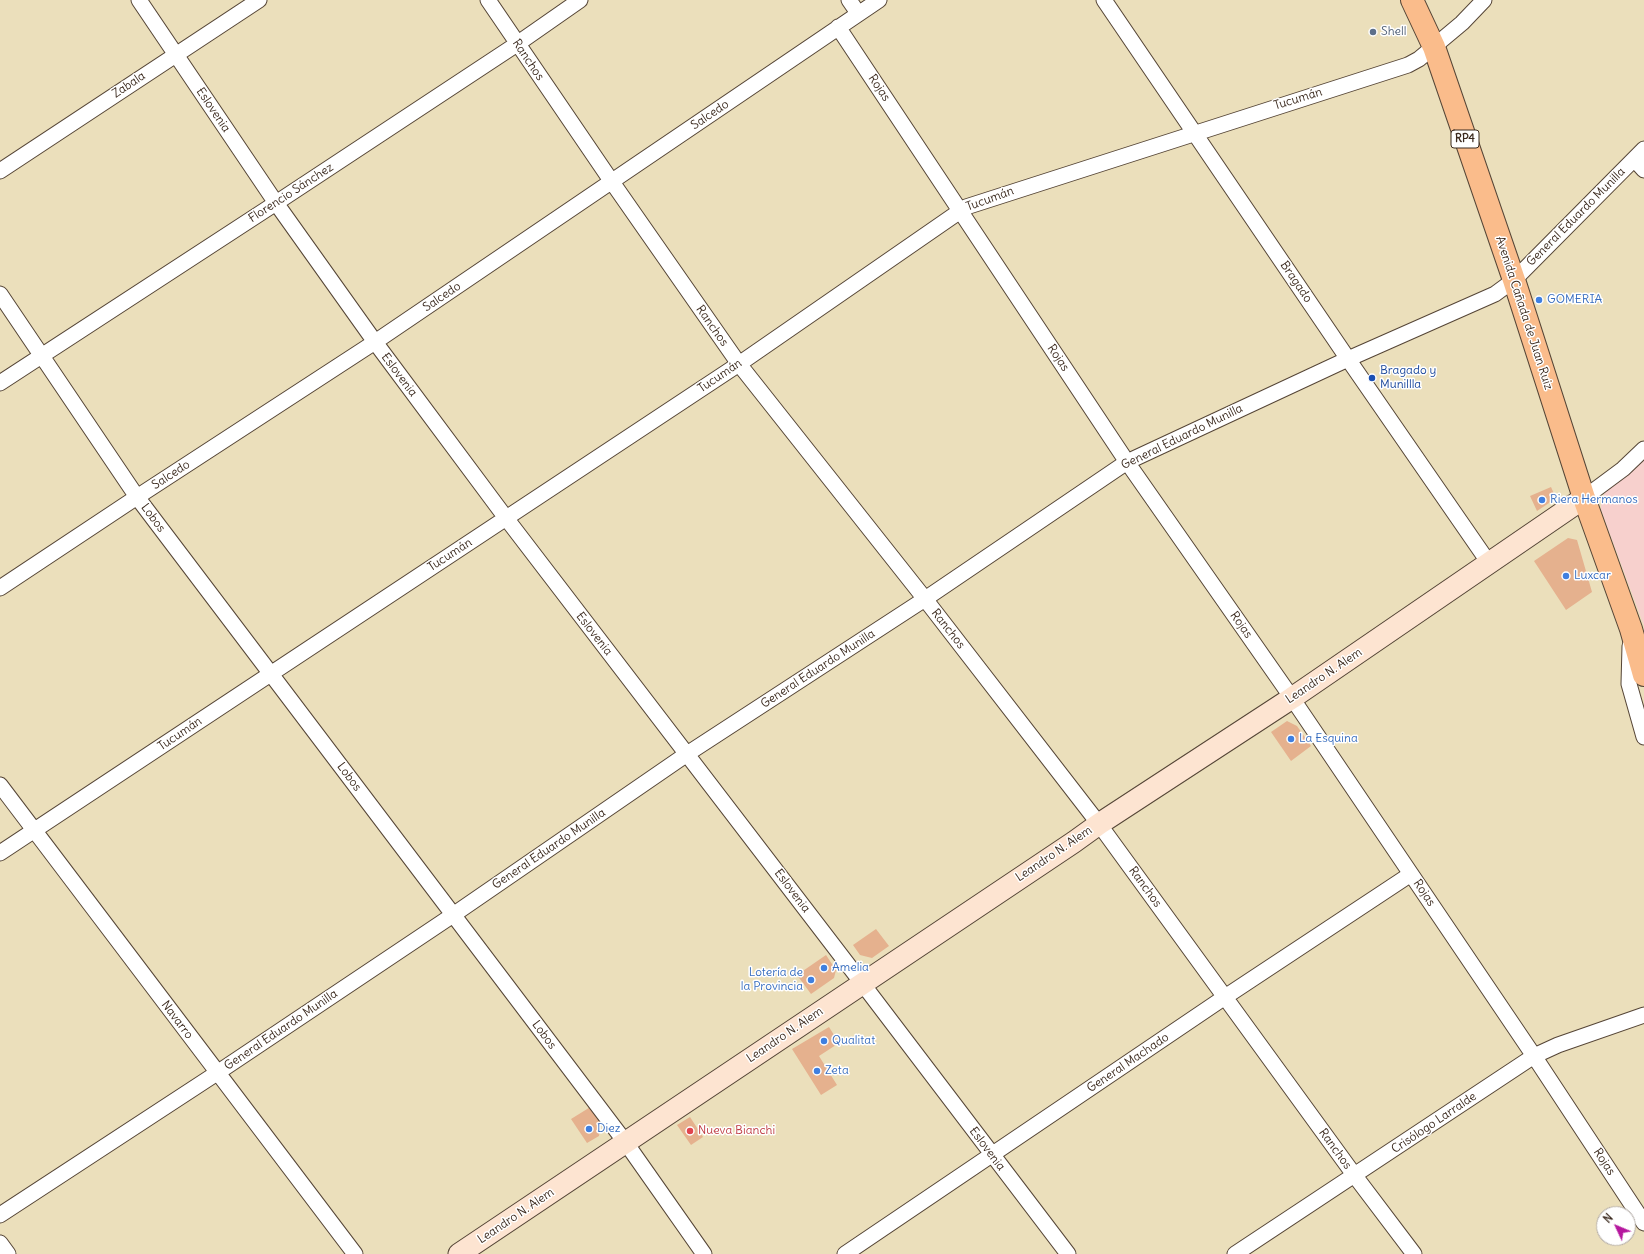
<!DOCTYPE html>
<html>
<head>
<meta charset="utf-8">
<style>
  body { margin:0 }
  #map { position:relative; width:1644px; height:1254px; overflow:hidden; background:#ebdfbb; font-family:Delius,sans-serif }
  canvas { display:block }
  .north { position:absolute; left:1596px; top:1206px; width:40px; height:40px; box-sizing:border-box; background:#fff; border:1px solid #b1aaa5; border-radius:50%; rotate:314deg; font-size:11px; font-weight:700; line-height:16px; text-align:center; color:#3b2a1e }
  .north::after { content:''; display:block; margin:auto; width:14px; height:18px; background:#b5179e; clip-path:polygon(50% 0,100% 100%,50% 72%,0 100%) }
</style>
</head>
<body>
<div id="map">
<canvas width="1644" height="1254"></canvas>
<div class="north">N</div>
</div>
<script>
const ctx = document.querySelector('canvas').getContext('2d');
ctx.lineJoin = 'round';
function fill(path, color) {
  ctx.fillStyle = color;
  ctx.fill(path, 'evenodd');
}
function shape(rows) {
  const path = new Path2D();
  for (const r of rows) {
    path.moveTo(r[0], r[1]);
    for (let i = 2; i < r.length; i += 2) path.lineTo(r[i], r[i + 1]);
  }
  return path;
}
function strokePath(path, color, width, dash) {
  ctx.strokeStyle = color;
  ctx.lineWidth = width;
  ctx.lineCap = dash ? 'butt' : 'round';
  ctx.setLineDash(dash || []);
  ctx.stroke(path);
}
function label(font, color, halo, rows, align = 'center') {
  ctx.font = font + ' Delius,sans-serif';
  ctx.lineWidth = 3;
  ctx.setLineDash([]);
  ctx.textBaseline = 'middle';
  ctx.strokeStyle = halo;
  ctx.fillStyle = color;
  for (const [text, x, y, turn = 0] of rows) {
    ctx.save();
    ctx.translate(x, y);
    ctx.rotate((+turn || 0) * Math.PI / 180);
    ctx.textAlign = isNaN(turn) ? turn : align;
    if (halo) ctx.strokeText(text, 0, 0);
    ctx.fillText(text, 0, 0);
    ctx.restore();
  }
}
const built = shape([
  [1644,459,1644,626,1601,510,1601,503,1604,494,1608,488]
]);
const building = shape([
  [1551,487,1555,496,1549,503,1537,511,1530,496],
  [1568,538,1577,540,1592,592,1566,610,1534,561],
  [1287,721,1297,726,1311,746,1291,761,1271,732],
  [876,929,889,946,872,958,860,955,853,945],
  [826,955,836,970,834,978,811,994,797,975],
  [829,1027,839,1043,819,1056,837,1085,821,1095,792,1049],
  [592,1106,601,1121,599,1136,587,1143,571,1119],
  [690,1117,703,1137,691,1145,677,1125]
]);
const street = shape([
  [139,0,276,203,375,342,506,518,862,983,1068,1254],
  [488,0,612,182,739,364,925,599,1099,824,1355,1176,1414,1254],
  [849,0,858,13],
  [1104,0,1348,359,1489,563],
  [838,27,1127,462,1292,698,1534,1056,1644,1223],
  [1634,159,1644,170],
  [0,171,259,0],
  [0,294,137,497,626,1143,704,1254],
  [0,383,276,203,517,44,580,0],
  [1584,498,1623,469,1644,449],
  [0,588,137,497,375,342,879,0],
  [1630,646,1629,684,1644,737],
  [0,785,355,1254],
  [0,853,739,364,966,207,1408,65,1419,59,1462,23,1484,0],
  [0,1215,217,1073,453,915,687,754,925,599,1127,462,1348,359,1495,294,1514,280,1644,149],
  [0,1243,8,1254],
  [845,1254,1225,997,1411,874],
  [1235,1254,1534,1056,1558,1045,1644,1015]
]);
const secondary = shape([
  [459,1254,1074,842,1099,824,1292,698,1584,498]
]);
const primary = shape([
  [1412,0,1434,47,1514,280,1584,498,1631,629,1644,675]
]);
const markers = [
  [1373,32,4,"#5c6f8a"],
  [1539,300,4,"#3f7fe0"],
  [1372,378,4,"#1a4fb4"],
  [1542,500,4,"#3f7fe0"],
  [1566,576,4,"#3f7fe0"],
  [1291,739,4,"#3f7fe0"],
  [824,968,4,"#3f7fe0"],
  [811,980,4,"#3f7fe0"],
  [824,1041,4,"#3f7fe0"],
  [817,1071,4,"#3f7fe0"],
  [589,1129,4,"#3f7fe0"],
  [690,1131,4,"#e0444e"]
];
const shields = [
  [1465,139,28]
];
const shieldNames = [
  ["RP4",1465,139]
];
const serviceNames = [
  ["Shell",1381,32]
];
const streetNames = [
  ["Ranchos",528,60,56],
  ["Zabala",129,85,-34],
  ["Rojas",879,88,56],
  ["Tucumán",1298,99,-17],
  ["Eslovenia",213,110,56],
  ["Salcedo",710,115,-34],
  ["Florencio Sánchez",291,193,-33],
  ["Tucumán",990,199,-20],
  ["General Eduardo Munilla",1576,217,-45],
  ["Bragado",1296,282,56],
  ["Salcedo",442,297,-34],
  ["Avenida Cañada de Juan Ruiz",1524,313,72],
  ["Ranchos",712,326,55],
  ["Rojas",1058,358,56],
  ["Eslovenia",399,375,53],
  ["Tucumán",720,376,-34],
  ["General Eduardo Munilla",1182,437,-26],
  ["Salcedo",171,475,-33],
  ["Lobos",153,518,53],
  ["Tucumán",450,555,-33],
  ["Rojas",1241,625,55],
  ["Ranchos",948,629,52],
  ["Eslovenia",594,634,52],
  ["General Eduardo Munilla",818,669,-33],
  ["Leandro N. Alem",1324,676,-34],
  ["Tucumán",180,734,-34],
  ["Lobos",349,777,53],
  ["General Eduardo Munilla",549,849,-34],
  ["Leandro N. Alem",1054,854,-34],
  ["Ranchos",1145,887,54],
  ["Eslovenia",792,891,53],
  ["Rojas",1424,893,56],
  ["Navarro",177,1020,53],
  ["General Eduardo Munilla",281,1030,-34],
  ["Lobos",544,1035,53],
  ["Leandro N. Alem",785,1035,-34],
  ["General Machado",1128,1063,-34],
  ["Crisólogo Larralde",1434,1123,-34],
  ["Eslovenia",987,1149,53],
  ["Ranchos",1335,1149,54],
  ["Rojas",1604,1162,57],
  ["Leandro N. Alem",516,1216,-34]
];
const shopNames = [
  ["GOMERIA",1547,300],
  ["Riera Hermanos",1550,500],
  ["Luxcar",1574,576],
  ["La Esquina",1299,739],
  ["Amelia",832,968],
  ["Lotería de",803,973,"right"],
  ["la Provincia",803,987,"right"],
  ["Qualitat",832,1041],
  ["Zeta",825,1071],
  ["Diez",597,1129]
];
const transitNames = [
  ["Bragado y",1380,371],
  ["Munillla",1380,385]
];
const healthNames = [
  ["Nueva Bianchi",698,1131]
];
fill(built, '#f7d0cd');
fill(building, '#e5b18e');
strokePath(street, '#554536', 17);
strokePath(secondary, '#554536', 23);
strokePath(primary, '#554536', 24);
strokePath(street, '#fff', 15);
strokePath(secondary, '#fde4d1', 21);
strokePath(primary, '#fabc8b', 22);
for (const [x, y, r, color] of markers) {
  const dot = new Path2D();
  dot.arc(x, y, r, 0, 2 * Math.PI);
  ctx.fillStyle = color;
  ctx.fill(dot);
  strokePath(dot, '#fff', 1.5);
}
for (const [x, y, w] of shields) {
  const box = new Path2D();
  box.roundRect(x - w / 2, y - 9, w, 18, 3);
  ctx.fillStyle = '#fff';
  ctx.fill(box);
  strokePath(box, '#3b2a1e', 1);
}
label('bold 11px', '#3b2a1e', null, shieldNames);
label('12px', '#4e5e75', '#fff', serviceNames, 'left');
label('12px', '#3b2a1e', '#fff', streetNames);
label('12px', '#366cbe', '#fff', shopNames, 'left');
label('12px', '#164399', '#fff', transitNames, 'left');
label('12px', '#be3a42', '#fff', healthNames, 'left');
</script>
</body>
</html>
